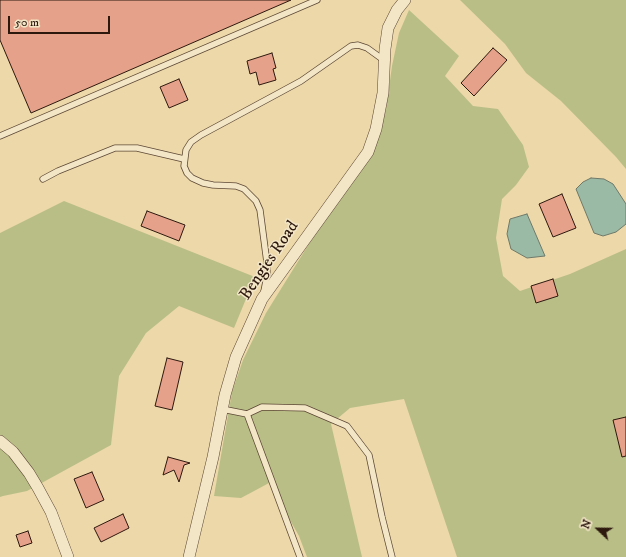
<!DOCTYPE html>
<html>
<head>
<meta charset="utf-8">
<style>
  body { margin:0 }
  #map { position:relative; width:626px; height:557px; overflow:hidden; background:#edd8a9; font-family:"IM FELL DW Pica",serif }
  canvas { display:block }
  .north { position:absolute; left:578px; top:509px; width:40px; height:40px; -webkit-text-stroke:3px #f3e6c7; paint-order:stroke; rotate:292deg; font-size:11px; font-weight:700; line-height:16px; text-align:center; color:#2d180e }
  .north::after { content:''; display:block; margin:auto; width:14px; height:18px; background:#2d180e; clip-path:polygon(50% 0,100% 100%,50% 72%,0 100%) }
  .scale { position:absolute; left:8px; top:16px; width:102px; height:18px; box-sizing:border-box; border:2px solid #2d180e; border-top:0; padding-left:5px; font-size:12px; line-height:14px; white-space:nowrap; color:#2d180e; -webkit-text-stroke:3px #f3e6c7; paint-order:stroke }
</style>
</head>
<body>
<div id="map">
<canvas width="626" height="557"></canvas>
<div class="north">N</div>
<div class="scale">50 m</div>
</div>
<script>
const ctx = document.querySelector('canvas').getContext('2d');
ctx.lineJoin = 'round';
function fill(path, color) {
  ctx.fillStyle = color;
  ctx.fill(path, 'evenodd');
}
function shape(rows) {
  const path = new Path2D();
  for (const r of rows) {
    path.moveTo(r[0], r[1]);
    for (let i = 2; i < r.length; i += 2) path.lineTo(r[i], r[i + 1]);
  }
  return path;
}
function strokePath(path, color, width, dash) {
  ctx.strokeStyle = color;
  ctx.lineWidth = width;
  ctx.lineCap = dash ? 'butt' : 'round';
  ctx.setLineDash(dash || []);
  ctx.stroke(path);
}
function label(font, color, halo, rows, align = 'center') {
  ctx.font = font + ' "IM FELL DW Pica",serif';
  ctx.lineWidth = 3;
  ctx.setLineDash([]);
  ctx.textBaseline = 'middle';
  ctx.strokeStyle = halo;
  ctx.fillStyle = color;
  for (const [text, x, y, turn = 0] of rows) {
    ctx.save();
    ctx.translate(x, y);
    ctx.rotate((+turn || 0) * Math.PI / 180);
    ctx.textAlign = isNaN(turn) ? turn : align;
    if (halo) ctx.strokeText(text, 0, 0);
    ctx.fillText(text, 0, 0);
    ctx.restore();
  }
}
const green = shape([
  [460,0,626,0,626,169,616,157,561,101,526,73,505,44],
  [409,10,459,56,445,76,473,106,498,109,523,145,529,167,516,185,502,199,496,238,503,276,520,291,570,274,626,249,626,557,457,557,404,399,350,408,331,424,362,557,307,557,299,536,269,483,241,498,214,496,232,392,243,360,266,313,317,231,373,150,386,110,392,66,399,33],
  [64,201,255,277,234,328,179,306,146,333,119,376,111,445,27,491,3,496,0,497,0,233]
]);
const water = shape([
  [591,178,604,179,613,184,626,204,626,224,616,232,603,236,594,233,576,189,583,182,591,178],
  [527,214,545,256,527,258,511,249,507,234,510,219,527,214]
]);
const building = shape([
  [0,0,291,0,31,113,0,40,0,0],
  [493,48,507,60,474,96,461,83,493,48],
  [272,53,276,68,273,69,276,80,259,85,256,72,250,74,247,61,272,53],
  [179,79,188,100,169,108,160,87,179,79],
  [562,194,576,228,553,237,539,204,562,194],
  [147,211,185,225,179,241,141,226,147,211],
  [553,279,558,296,536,303,531,286,553,279],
  [167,358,183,362,172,410,155,406,167,358],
  [626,417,626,456,622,457,613,420,626,417],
  [168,457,190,463,184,465,179,482,174,470,163,475,168,457],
  [92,472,104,500,86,508,74,479,92,472],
  [123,514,129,528,101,542,94,528,123,514],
  [28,531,32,543,20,547,16,535,28,531]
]);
const service = shape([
  [0,136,317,0],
  [43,179,58,171,115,148,137,148,184,159],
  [264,291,267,276,267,263,260,210,256,201,244,189,236,186,213,185,203,183,192,178,187,173,184,166,186,150,191,142,201,135,277,94,301,81,351,46,358,45,367,48,385,61],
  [222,409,247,414,300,557],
  [247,414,262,407,305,408,347,426,369,455,382,517,392,557]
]);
const minor = shape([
  [0,441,13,452,29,473,38,488,51,512,68,557],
  [189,557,213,457,225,395,236,357,262,299,368,152,376,129,383,93,385,49,388,28,397,10,405,0]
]);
const streetNames = [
  ["Bengies Road",270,261,-56]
];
fill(green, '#b9be87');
fill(water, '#9abaa5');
strokePath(water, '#6e7969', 1);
fill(building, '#e5a189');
strokePath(building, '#2d180e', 1);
strokePath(service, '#5d4835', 7);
strokePath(minor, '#5d4835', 12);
strokePath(service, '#f3e6c7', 5.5);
strokePath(minor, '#f3e6c7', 11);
label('17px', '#2d180e', '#f3e6c7', streetNames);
</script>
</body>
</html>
